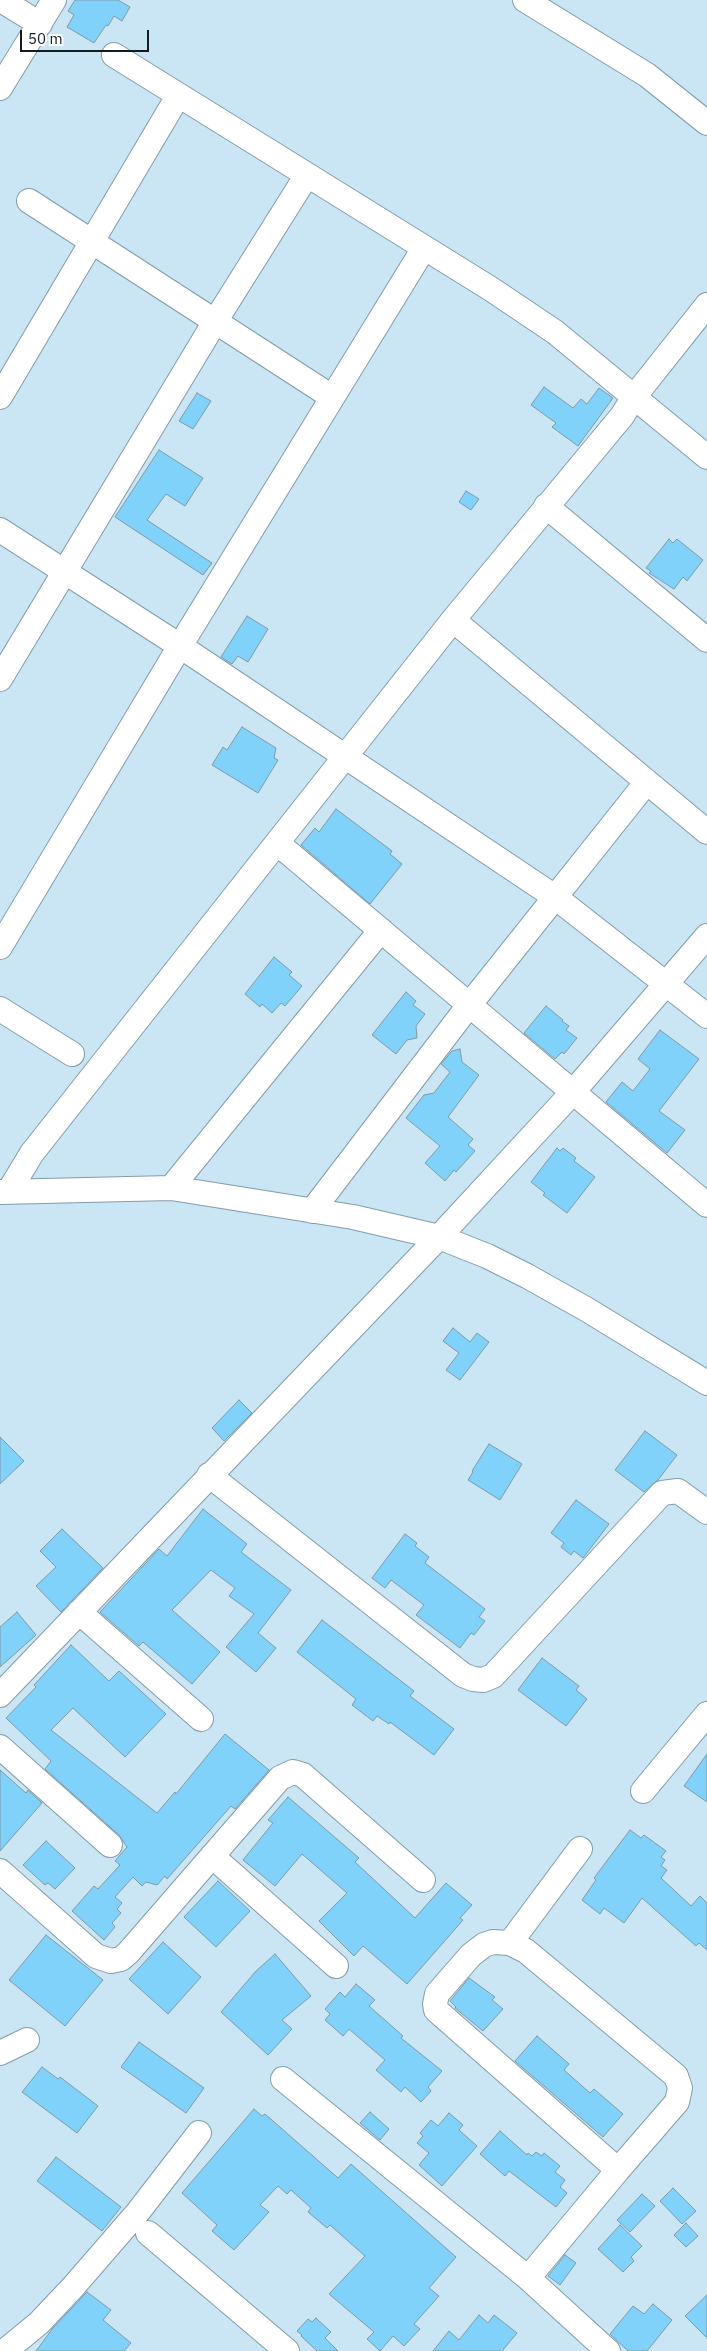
<!DOCTYPE html>
<html>
<head>
<meta charset="utf-8">
<style>
  body { margin:0 }
  #map { position:relative; width:707px; height:2351px; overflow:hidden; background:#cae6f5; font-family:"IBM Plex Sans",sans-serif }
  canvas { display:block }
  .scale { position:absolute; left:20px; top:30px; width:129px; height:22px; box-sizing:border-box; border:2px solid #111b20; border-top:0; padding-left:6px; font-size:15px; line-height:18px; white-space:nowrap; color:#111b20; -webkit-text-stroke:4px #fff; paint-order:stroke }
</style>
</head>
<body>
<div id="map">
<canvas width="707" height="2351"></canvas>
<div class="scale">50 m</div>
</div>
<script>
const ctx = document.querySelector('canvas').getContext('2d');
ctx.lineJoin = 'round';
function fill(path, color) {
  ctx.fillStyle = color;
  ctx.fill(path, 'evenodd');
}
function shape(rows) {
  const path = new Path2D();
  for (const r of rows) {
    path.moveTo(r[0], r[1]);
    for (let i = 2; i < r.length; i += 2) path.lineTo(r[i], r[i + 1]);
  }
  return path;
}
function strokePath(path, color, width, dash) {
  ctx.strokeStyle = color;
  ctx.lineWidth = width;
  ctx.lineCap = dash ? 'butt' : 'round';
  ctx.setLineDash(dash || []);
  ctx.stroke(path);
}
const building = shape([
  [75,0,118,0,130,7,122,21,114,16,108,26,106,25,94,43,67,27,74,15,68,11,75,0],
  [544,387,573,408,581,399,587,404,599,388,613,398,578,446,552,427,556,423,531,405,544,387],
  [197,393,211,401,193,429,179,421,197,393],
  [159,450,203,478,185,506,166,494,147,520,212,563,203,575,115,517,159,450],
  [466,491,479,499,471,510,459,502,466,491],
  [669,539,673,543,677,539,703,560,687,581,683,577,674,589,649,573,651,571,646,568,669,539],
  [247,616,268,629,248,662,238,656,232,664,221,657,247,616],
  [242,727,276,748,274,758,278,760,258,793,212,765,223,747,227,750,242,727],
  [336,809,392,851,390,854,402,864,370,904,301,845,315,828,319,832,336,809],
  [274,957,292,972,289,975,302,986,285,1006,281,1003,272,1013,262,1004,260,1007,245,994,274,957],
  [406,992,416,1001,413,1005,425,1014,416,1026,417,1038,407,1040,396,1054,372,1035,406,992],
  [546,1006,563,1020,562,1021,569,1026,566,1030,577,1038,564,1054,562,1052,555,1059,524,1033,546,1006],
  [660,1030,699,1059,659,1111,685,1130,667,1153,606,1102,622,1082,633,1091,650,1069,638,1059,660,1030],
  [460,1049,462,1062,479,1075,448,1117,473,1139,468,1145,475,1151,456,1172,454,1170,445,1181,425,1163,440,1146,406,1118,424,1095,434,1093,450,1072,441,1064,452,1051,460,1049],
  [557,1148,560,1151,563,1148,576,1158,574,1161,595,1177,567,1213,543,1195,545,1193,531,1182,557,1148],
  [453,1328,470,1342,477,1333,489,1342,460,1380,446,1370,459,1353,443,1341,453,1328],
  [239,1400,252,1413,224,1441,212,1428,239,1400],
  [645,1431,677,1455,658,1480,644,1492,615,1470,645,1431],
  [0,1437,24,1461,0,1484,0,1437],
  [489,1444,522,1464,500,1500,468,1480,473,1472,472,1471,489,1444],
  [576,1500,609,1524,583,1558,574,1551,571,1555,561,1547,564,1543,551,1533,576,1500],
  [203,1509,247,1544,241,1552,291,1590,258,1633,276,1648,256,1672,226,1647,254,1614,229,1596,235,1588,211,1570,172,1610,220,1652,192,1684,143,1642,139,1646,100,1612,159,1549,167,1556,203,1509],
  [62,1529,103,1568,61,1612,36,1586,56,1567,40,1551,62,1529],
  [405,1534,417,1543,415,1546,429,1557,425,1563,485,1609,479,1617,485,1621,474,1635,471,1633,460,1648,416,1615,424,1605,391,1580,385,1588,372,1578,405,1534],
  [17,1612,36,1635,0,1667,0,1627,17,1612],
  [322,1620,414,1691,410,1696,454,1729,434,1755,390,1722,389,1724,377,1716,373,1721,352,1705,356,1699,297,1652,322,1620],
  [71,1645,109,1681,119,1671,166,1714,125,1757,73,1708,51,1730,157,1813,175,1792,176,1794,225,1734,269,1770,235,1809,231,1806,167,1879,165,1876,157,1885,146,1882,142,1886,133,1877,115,1897,122,1903,117,1909,121,1913,112,1923,115,1927,104,1940,72,1911,94,1886,98,1889,120,1865,115,1861,127,1847,119,1835,45,1769,51,1761,6,1718,36,1687,34,1685,71,1645],
  [542,1658,579,1686,576,1690,587,1699,566,1726,518,1690,542,1658],
  [707,1754,707,1802,684,1786,707,1754],
  [0,1770,26,1793,28,1790,42,1803,0,1851,0,1770],
  [288,1797,359,1858,355,1862,415,1918,446,1883,472,1905,460,1918,463,1920,407,1984,363,1946,354,1956,319,1921,347,1893,302,1854,275,1886,243,1860,273,1823,268,1820,288,1797],
  [630,1830,641,1838,644,1835,666,1851,661,1857,665,1860,661,1866,667,1870,661,1878,691,1906,700,1896,707,1903,707,1950,699,1943,696,1946,642,1898,624,1923,604,1908,600,1914,582,1900,596,1880,594,1878,630,1830],
  [46,1841,75,1868,55,1889,48,1883,45,1885,23,1865,46,1841],
  [218,1881,250,1911,216,1947,184,1917,218,1881],
  [46,1935,103,1980,65,2026,9,1980,46,1935],
  [163,1942,201,1977,168,2014,129,1979,163,1942],
  [275,1954,311,1996,282,2020,292,2029,268,2055,221,2012,256,1971,275,1954],
  [469,1978,495,1997,492,2000,503,2009,483,2031,455,2008,456,2007,450,2001,469,1978],
  [356,1984,375,2000,369,2006,403,2036,401,2038,442,2071,428,2087,431,2091,421,2102,405,2087,401,2092,376,2070,385,2060,349,2029,343,2036,325,2020,330,2014,325,2009,340,1992,345,1997,356,1984],
  [537,2036,569,2064,564,2070,590,2093,594,2089,623,2114,603,2137,515,2061,537,2036],
  [139,2042,204,2088,186,2113,121,2067,139,2042],
  [42,2067,58,2079,60,2077,98,2106,77,2133,22,2092,42,2067],
  [254,2109,262,2116,265,2114,338,2178,351,2164,456,2257,429,2288,439,2296,414,2324,420,2329,404,2346,393,2336,380,2351,367,2339,374,2332,329,2294,365,2256,330,2225,327,2228,308,2212,311,2208,291,2190,287,2194,278,2186,260,2205,269,2212,234,2250,212,2231,217,2225,182,2193,254,2109],
  [370,2112,389,2129,380,2140,360,2123,370,2112],
  [449,2113,463,2125,459,2130,477,2146,442,2186,419,2165,429,2153,417,2143,423,2136,420,2133,431,2120,438,2126,449,2113],
  [500,2131,527,2155,528,2153,532,2156,536,2152,542,2156,544,2153,560,2166,555,2172,565,2180,560,2187,567,2193,556,2207,509,2171,505,2176,480,2154,500,2131],
  [56,2157,121,2207,102,2231,37,2181,56,2157],
  [673,2188,696,2211,682,2224,660,2201,673,2188],
  [642,2194,655,2206,630,2232,617,2220,642,2194],
  [686,2223,698,2236,686,2247,674,2235,686,2223],
  [620,2225,642,2246,631,2257,634,2261,623,2272,598,2249,620,2225],
  [565,2255,576,2263,560,2285,548,2276,565,2255],
  [87,2292,111,2310,103,2320,131,2343,124,2351,36,2351,53,2328,87,2292],
  [707,2295,707,2338,685,2316,707,2295],
  [653,2304,672,2320,647,2351,628,2351,610,2334,633,2306,644,2314,653,2304],
  [479,2315,488,2323,494,2315,517,2333,502,2351,433,2351,449,2331,459,2340,479,2315],
  [316,2318,331,2332,325,2338,338,2351,317,2351,301,2336,302,2335,297,2331,308,2319,312,2322,316,2318]
]);
const minor = shape([
  [1,0,40,24],
  [525,0,647,75,707,123],
  [114,55,491,289,555,332,707,457],
  [0,88,54,0],
  [29,201,332,397],
  [0,397,178,96],
  [546,506,707,640],
  [0,530,180,646,555,897,707,1016],
  [453,620,707,832],
  [0,679,216,320,307,175],
  [277,843,707,1205],
  [0,947,180,646,424,248],
  [0,1009,72,1054],
  [171,1188,381,930],
  [9,1191,32,1153,453,620,622,416,634,397,707,305],
  [0,1192,171,1188,353,1217,439,1237,487,1256,527,1276,586,1309,707,1383],
  [312,1211,470,1004,646,783],
  [209,1475,463,1675,473,1679,483,1680,493,1676,662,1493,678,1491,707,1512],
  [79,1612,201,1719],
  [0,1695,439,1237,573,1092,707,936],
  [0,1747,110,1845],
  [643,1791,707,1714],
  [212,1856,336,1966],
  [0,1871,96,1956,111,1961,121,1959,128,1953,280,1778,293,1772,303,1775,423,1880],
  [493,1942,510,1943,526,1951,676,2076,680,2088,677,2102,618,2170,436,2010,435,2004,437,1994,471,1955,484,1945,493,1942],
  [510,1943,580,1849],
  [0,2053,27,2040],
  [283,2079,528,2278,608,2351],
  [148,2233,287,2351],
  [528,2278,618,2170],
  [5,2351,39,2323,73,2287,138,2212,199,2133]
]);
fill(building, '#81d2fa');
strokePath(building, '#7f99a7', 1);
strokePath(minor, '#819caa', 26);
strokePath(minor, '#fff', 24);
</script>
</body>
</html>
